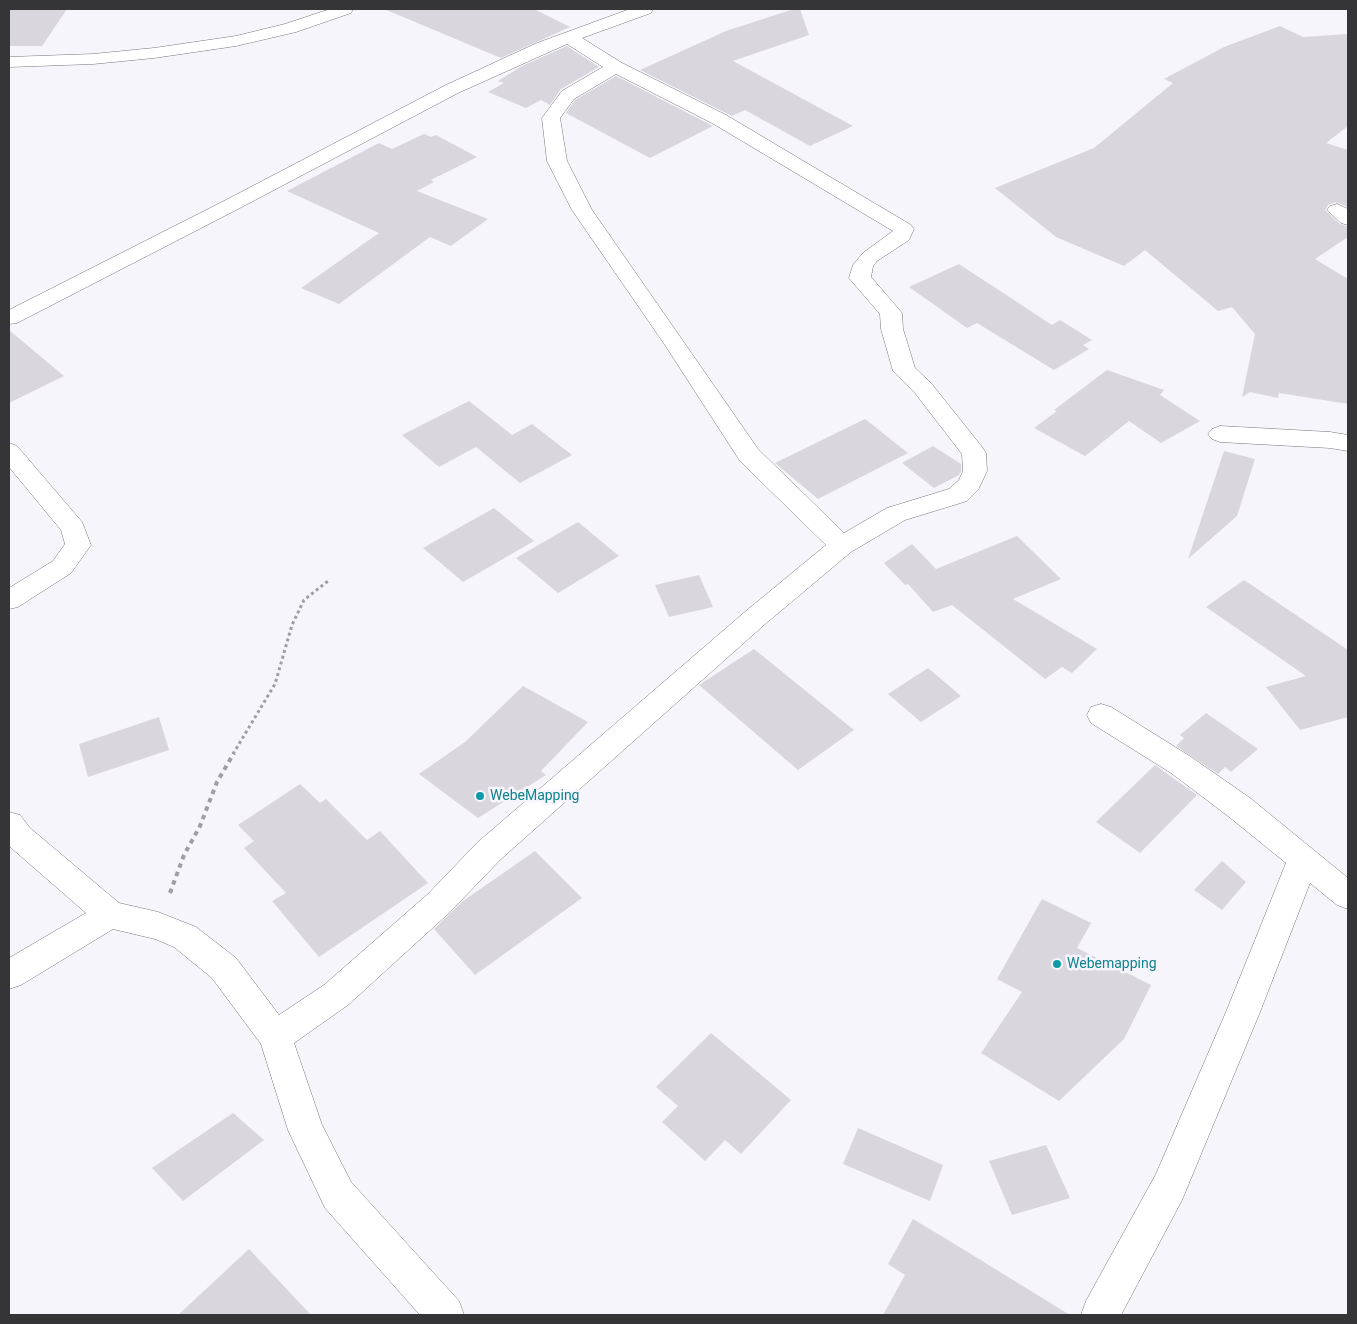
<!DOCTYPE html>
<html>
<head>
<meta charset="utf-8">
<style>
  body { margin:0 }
  #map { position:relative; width:1357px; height:1324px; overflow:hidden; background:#f6f5fc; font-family:Roboto,sans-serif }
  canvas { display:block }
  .frame { position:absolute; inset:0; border:10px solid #353537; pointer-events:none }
</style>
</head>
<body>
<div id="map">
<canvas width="1357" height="1324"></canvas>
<div class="frame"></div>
</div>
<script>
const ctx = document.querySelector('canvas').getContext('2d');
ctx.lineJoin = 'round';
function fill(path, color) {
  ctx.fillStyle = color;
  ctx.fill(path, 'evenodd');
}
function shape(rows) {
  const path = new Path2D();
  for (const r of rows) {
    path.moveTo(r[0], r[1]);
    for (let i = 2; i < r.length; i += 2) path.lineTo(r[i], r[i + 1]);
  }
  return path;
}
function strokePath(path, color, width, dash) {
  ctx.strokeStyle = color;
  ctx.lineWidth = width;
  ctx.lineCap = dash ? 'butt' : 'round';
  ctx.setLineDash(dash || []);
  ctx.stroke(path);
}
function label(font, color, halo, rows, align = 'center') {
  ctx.font = font + ' Roboto,sans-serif';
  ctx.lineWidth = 5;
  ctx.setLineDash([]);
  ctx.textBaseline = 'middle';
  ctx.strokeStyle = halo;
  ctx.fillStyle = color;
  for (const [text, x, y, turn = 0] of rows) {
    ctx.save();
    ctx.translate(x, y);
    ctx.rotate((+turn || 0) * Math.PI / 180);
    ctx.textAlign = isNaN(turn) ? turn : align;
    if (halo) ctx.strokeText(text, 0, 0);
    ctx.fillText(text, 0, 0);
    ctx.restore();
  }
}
const building = shape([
  [9,9,67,9,42,46,9,46],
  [384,9,534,9,570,27,501,58],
  [794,9,800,9,809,35,733,61,853,126,810,146,745,110,732,116,640,70,726,31],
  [1280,26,1303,37,1348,34,1348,126,1326,143,1348,150,1348,207,1336,202,1328,205,1325,210,1340,224,1348,227,1348,237,1315,259,1348,279,1348,404,1279,393,1278,398,1250,392,1242,397,1255,334,1232,307,1218,311,1145,250,1124,266,1056,237,995,188,1094,148,1173,83,1164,79,1224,47],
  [567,46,599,67,561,89,550,105,541,100,526,108,488,92,504,83,498,81,522,66],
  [616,76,711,125,713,126,650,158,566,113,575,100],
  [424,134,431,137,436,135,477,157,431,180,434,182,417,191,488,219,451,246,430,237,339,304,301,288,379,233,287,191,379,143,392,149],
  [959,264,1052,325,1060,320,1092,340,1083,345,1089,349,1054,370,977,323,967,328,909,287],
  [9,330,64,376,9,403],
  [1107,370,1164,390,1160,395,1200,421,1161,443,1129,421,1085,456,1034,428,1057,411,1054,410],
  [469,401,512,435,532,424,572,455,520,483,476,447,439,467,402,435],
  [865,419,908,453,818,499,775,463],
  [933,446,961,464,961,471,959,475,934,488,902,463],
  [1224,451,1255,459,1237,516,1188,559],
  [494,508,534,541,463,582,423,548],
  [578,522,619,556,558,593,516,558],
  [1017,536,1061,579,1013,599,1097,649,1072,673,1062,667,1045,679,952,605,933,612,908,584,905,585,884,563,912,544,936,569],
  [699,575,713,607,669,617,655,585],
  [1244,580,1348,650,1348,717,1300,730,1266,687,1306,676,1206,607],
  [754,649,854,730,798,770,699,685],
  [928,668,961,696,921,722,888,694],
  [523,686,588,722,541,771,546,775,478,818,419,774,465,742],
  [1206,713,1258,749,1231,772,1225,767,1218,774,1176,746,1184,738,1180,735],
  [159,717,169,750,88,777,79,744],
  [1155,765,1197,795,1140,853,1096,822],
  [300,784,320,803,326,799,367,840,380,831,428,883,319,957,272,901,286,893,244,848,254,841,238,825],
  [535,851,582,898,475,975,434,929,463,901],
  [1222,861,1246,882,1222,910,1194,890],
  [1042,899,1091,923,1077,948,1151,985,1124,1039,1059,1101,981,1053,1022,992,997,979],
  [711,1033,791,1100,741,1154,725,1140,705,1161,662,1122,678,1106,656,1087],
  [233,1113,264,1140,183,1201,152,1168],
  [858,1128,943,1165,930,1201,843,1164],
  [1046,1145,1070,1198,1012,1215,989,1161],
  [913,1219,948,1240,1070,1315,883,1315,905,1275,888,1264],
  [249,1249,311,1315,178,1315]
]);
const pathFar1 = shape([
  [233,754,275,684,292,625,304,600,328,581]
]);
const path = shape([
  [170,893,184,855,200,826,217,782,234,753]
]);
const minor = shape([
  [330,9,353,9,351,13,296,32,236,46,154,58,93,64,9,67,9,57,93,54,154,48,236,36,285,24,330,9],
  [630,9,653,9,651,13,582,38,622,63,726,115,911,225,914,229,909,240,877,261,873,266,871,277,902,313,903,329,915,368,931,383,982,447,986,453,987,471,978,490,967,501,905,520,851,552,764,625,500,860,450,912,348,1005,294,1043,322,1125,351,1182,459,1301,464,1315,420,1315,325,1208,288,1130,261,1044,212,978,174,947,155,939,113,929,21,985,9,989,9,958,86,913,9,846,9,812,20,815,30,828,119,903,158,912,196,927,236,958,279,1015,324,985,428,894,478,842,746,611,826,545,740,461,665,345,572,210,547,161,542,118,562,91,603,67,567,44,458,93,238,209,17,323,9,324,9,310,224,201,446,85,537,43,630,9],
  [616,74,712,123,893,231,863,253,853,265,849,278,880,314,881,329,893,371,915,393,962,454,963,471,959,480,949,489,887,508,844,533,758,449,592,210,567,161,560,118,574,99,616,74],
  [1337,204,1348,209,1348,225,1341,223,1327,210,1330,206,1337,204],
  [1220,426,1330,432,1348,435,1348,451,1330,448,1220,442,1212,439,1208,434,1212,429,1220,426],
  [9,443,17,446,82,522,91,545,71,573,18,607,9,609,9,588,53,561,65,544,61,530,9,467,9,443],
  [1101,704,1111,707,1191,757,1250,798,1348,878,1348,909,1337,905,1310,883,1260,1012,1182,1200,1121,1315,1081,1315,1086,1301,1156,1174,1226,1012,1286,863,1228,816,1171,773,1091,723,1087,715,1091,707,1101,704]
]);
const markers = [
  [480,796,5,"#0f9aa8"],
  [1057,964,5,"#0f9aa8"]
];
const cultureNames = [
  ["WebeMapping",490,796],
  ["Webemapping",1067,964]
];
fill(building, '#dad6dd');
strokePath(minor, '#77757c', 1);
strokePath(pathFar1, '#9f9ea3', 3, [3, 3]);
strokePath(path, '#9f9ea3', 4, [4.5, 4.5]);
fill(minor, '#fff');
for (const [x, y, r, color] of markers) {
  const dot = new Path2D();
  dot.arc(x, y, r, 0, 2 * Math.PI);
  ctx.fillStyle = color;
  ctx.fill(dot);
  strokePath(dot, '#f6f5fc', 2);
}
label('14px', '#0d838f', '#f6f5fc', cultureNames, 'left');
</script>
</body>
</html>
